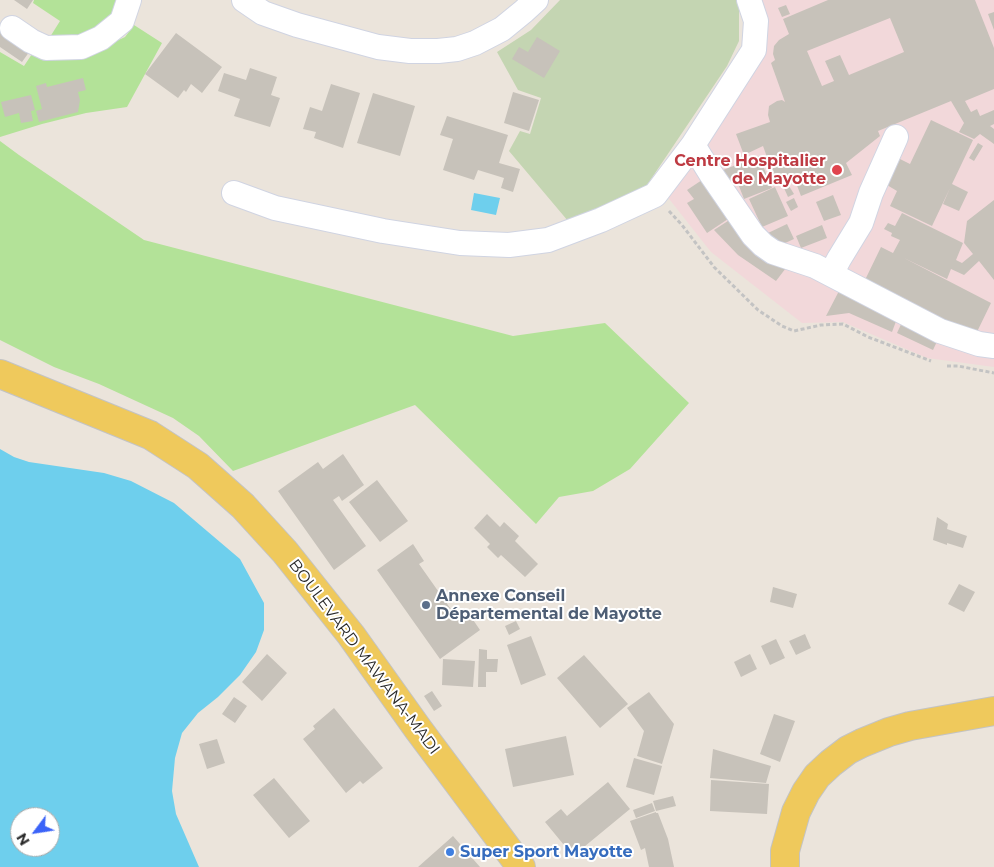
<!DOCTYPE html>
<html>
<head>
<meta charset="utf-8">
<style>
  body { margin:0 }
  #map { position:relative; width:994px; height:867px; overflow:hidden; background:#ebe4db; font-family:Montserrat,sans-serif }
  canvas { display:block }
  .north { position:absolute; left:10px; top:807px; width:50px; height:50px; box-sizing:border-box; background:#fff; border:1px solid #a9a9a9; border-radius:50%; rotate:239deg; font-size:14px; font-weight:700; line-height:20px; text-align:center; color:#292929 }
  .north::after { content:''; display:block; margin:auto; width:18px; height:22px; background:#3b63f8; clip-path:polygon(50% 0,100% 100%,50% 72%,0 100%) }
</style>
</head>
<body>
<div id="map">
<canvas width="994" height="867"></canvas>
<div class="north">N</div>
</div>
<script>
const ctx = document.querySelector('canvas').getContext('2d');
ctx.lineJoin = 'round';
function fill(path, color) {
  ctx.fillStyle = color;
  ctx.fill(path, 'evenodd');
}
function shape(rows) {
  const path = new Path2D();
  for (const r of rows) {
    path.moveTo(r[0], r[1]);
    for (let i = 2; i < r.length; i += 2) path.lineTo(r[i], r[i + 1]);
  }
  return path;
}
function strokePath(path, color, width, dash) {
  ctx.strokeStyle = color;
  ctx.lineWidth = width;
  ctx.lineCap = dash ? 'butt' : 'round';
  ctx.setLineDash(dash || []);
  ctx.stroke(path);
}
function label(font, color, halo, rows, align = 'center') {
  ctx.font = font + ' Montserrat,sans-serif';
  ctx.lineWidth = 4;
  ctx.setLineDash([]);
  ctx.textBaseline = 'middle';
  ctx.strokeStyle = halo;
  ctx.fillStyle = color;
  for (const [text, x, y, turn = 0] of rows) {
    ctx.save();
    ctx.translate(x, y);
    ctx.rotate((+turn || 0) * Math.PI / 180);
    ctx.textAlign = isNaN(turn) ? turn : align;
    if (halo) ctx.strokeText(text, 0, 0);
    ctx.fillText(text, 0, 0);
    ctx.restore();
  }
}
const medical = shape([
  [760,0,994,0,994,367,927,358,843,322,802,323,711,252,662,190,759,57,768,39,768,18]
]);
const green = shape([
  [34,0,123,0,109,23,71,39,50,37,60,21,33,3],
  [134,25,162,43,127,107,86,113,42,124,0,137,0,52,24,66,34,51,108,45,125,37],
  [0,141,19,155,144,240,513,336,605,323,689,403,630,469,593,491,559,497,536,524,415,405,233,471,199,436,173,418,99,384,54,367,0,340]
]);
const cemetery = shape([
  [560,0,736,0,739,6,739,41,727,66,645,188,568,221,509,151,520,131,530,134,541,98,518,90,497,52,531,30]
]);
const water = shape([
  [474,193,500,198,496,215,471,210],
  [0,449,14,457,29,462,104,473,131,481,174,503,240,559,264,603,264,630,256,652,240,675,218,697,198,713,182,733,175,758,172,791,176,814,199,867,0,867],
  [20,817,50,817,50,847,20,847]
]);
const building = shape([
  [14,0,33,0,27,9],
  [828,0,975,0,994,48,994,89,965,101,971,112,977,109,980,116,994,110,994,124,990,126,994,129,994,144,980,134,974,139,959,132,964,123,951,101,878,131,880,136,846,163,852,175,801,196,793,175,776,182,763,146,744,155,736,134,770,122,768,115,769,106,777,101,782,100,785,102,771,63,775,60,773,54,774,46,779,40,789,34,783,19],
  [890,18,904,52,849,75,840,55,825,61,834,81,822,86,807,51],
  [786,5,790,14,782,17,778,8],
  [994,12,994,30,988,14],
  [0,27,32,48,22,62,0,47],
  [176,33,222,67,202,93,191,84,186,92,184,90,178,98,145,74],
  [537,37,560,51,544,78,512,59,519,47,528,52],
  [250,68,277,77,271,95,280,98,270,127,234,116,240,99,218,91,224,73,246,80],
  [83,78,86,90,78,92,80,100,78,112,39,122,36,111,42,109,36,86,46,83,47,87],
  [331,84,360,93,343,148,314,138,316,132,303,129,310,107,322,111],
  [513,92,539,100,529,131,504,123],
  [373,93,415,106,400,156,357,143],
  [31,95,35,110,31,111,33,121,21,123,19,113,5,117,1,102],
  [447,116,508,135,499,163,520,169,513,192,501,188,504,178,478,170,474,180,443,170,453,139,440,135],
  [931,120,973,140,952,184,968,192,959,211,943,204,950,188,932,226,890,206,897,191,887,185,900,159,910,164],
  [978,143,983,146,974,161,969,158],
  [759,156,772,188,744,199,737,181,729,184,723,170],
  [702,180,728,219,707,233,687,203,694,199,687,190],
  [789,186,794,194,788,197,784,188],
  [775,187,788,216,762,227,749,199],
  [833,195,841,215,824,221,816,202],
  [794,198,798,207,791,211,786,202],
  [994,200,994,280,979,261,964,275,951,269,947,279,904,258,991,303,975,336,865,280,881,247,893,253,900,240,891,236,892,233,884,229,888,223,895,226,902,213,963,243,956,260,962,263,973,254,964,243,967,221],
  [731,219,789,264,776,281,738,255,714,230],
  [787,224,794,239,774,248,768,233],
  [822,225,827,238,801,248,796,236],
  [839,291,898,316,892,332,849,313,826,316],
  [904,318,940,335,933,350,897,333],
  [343,454,364,485,342,501,339,496,333,500,366,546,334,570,278,491,318,462,323,469],
  [377,480,408,521,380,542,349,502],
  [487,514,500,527,504,522,519,536,515,541,538,564,525,577,501,555,498,558,487,547,490,544,474,528],
  [937,517,948,524,947,529,967,536,963,548,947,543,947,545,933,540],
  [413,544,424,561,419,564,455,615,465,608,480,630,440,659,377,570],
  [959,584,975,592,964,612,948,604],
  [773,587,797,594,793,608,770,602],
  [516,621,520,629,509,635,505,626],
  [805,634,811,648,796,655,789,641],
  [531,636,546,675,521,685,507,645],
  [776,639,785,658,770,665,761,646],
  [479,649,487,650,487,659,498,659,497,672,486,672,486,687,478,687],
  [267,654,287,673,262,701,242,682],
  [750,654,757,669,741,677,734,662],
  [584,655,628,704,600,728,557,678],
  [443,659,475,661,473,687,442,685],
  [432,691,442,706,434,711,424,696],
  [649,692,674,724,662,764,637,756,644,731,627,708],
  [234,697,247,706,235,723,222,714],
  [334,708,383,768,363,784,360,781,346,793,303,739,315,729,313,726],
  [774,714,795,721,780,762,760,754],
  [566,736,574,775,513,787,505,749],
  [217,739,225,763,207,769,199,744],
  [713,749,771,766,766,783,710,778],
  [634,758,662,766,654,795,626,787],
  [274,778,310,821,289,838,253,795],
  [711,780,769,784,767,814,710,811],
  [608,782,630,809,573,856,545,822,561,809,567,816],
  [673,796,676,806,656,811,653,801],
  [652,803,655,811,636,818,633,810],
  [656,812,656,813,658,813,668,839,674,867,649,867,645,848,641,850,630,821],
  [453,836,480,867,418,867]
]);
const path = shape([
  [669,211,682,225,714,267,758,310,782,326,794,331,821,325,843,324,868,337,931,361],
  [947,366,958,366,994,373]
]);
const minor = shape([
  [244,0,263,13,297,25,378,47,410,51,438,51,457,49,475,43,502,29,524,11,536,0],
  [12,28,31,41,46,48,81,47,101,38,122,21,129,0],
  [693,145,711,174,753,235,763,245,773,252,815,266,940,331,979,344,994,346],
  [234,193,275,208,383,231,460,243,509,245,548,240,601,220,655,195,693,145,754,50,756,21,749,0],
  [831,274,839,259,861,223,871,193,896,137]
]);
const major = shape([
  [0,374,150,435,198,466,243,506,285,552,351,635,418,729,521,867],
  [785,867,785,851,796,812,806,792,817,776,831,763,848,750,862,743,889,732,910,726,994,711]
]);
const markers = [
  [837,170,6,"#e0444e"],
  [426,605,5,"#5c6f8a"],
  [450,852,5,"#3f7fe0"]
];
const healthNames = [
  ["Centre Hospitalier",826,161],
  ["de Mayotte",826,179]
];
const serviceNames = [
  ["Annexe Conseil",436,596],
  ["Départemental de Mayotte",436,614]
];
const streetNames = [
  ["BOULEVARD MAWANA-MADI",364,657,53]
];
const shopNames = [
  ["Super Sport Mayotte",460,852]
];
fill(medical, '#f2d8da');
fill(green, '#b3e298');
fill(cemetery, '#c4d5b2');
fill(water, '#6ecfed');
fill(building, '#c7c2ba');
strokePath(minor, '#d0d4e2', 26);
strokePath(major, '#c3c3c3', 30);
strokePath(path, '#c3c3c3', 3, [4, 2.5]);
strokePath(minor, '#fff', 24);
strokePath(major, '#efc95c', 28);
for (const [x, y, r, color] of markers) {
  const dot = new Path2D();
  dot.arc(x, y, r, 0, 2 * Math.PI);
  ctx.fillStyle = color;
  ctx.fill(dot);
  strokePath(dot, '#fff', 2);
}
label('bold 16px', '#be3a42', '#fff', healthNames, 'right');
label('bold 16px', '#4e5e75', '#fff', serviceNames, 'left');
label('16px', '#292929', '#fff', streetNames);
label('bold 16px', '#366cbe', '#fff', shopNames, 'left');
</script>
</body>
</html>
